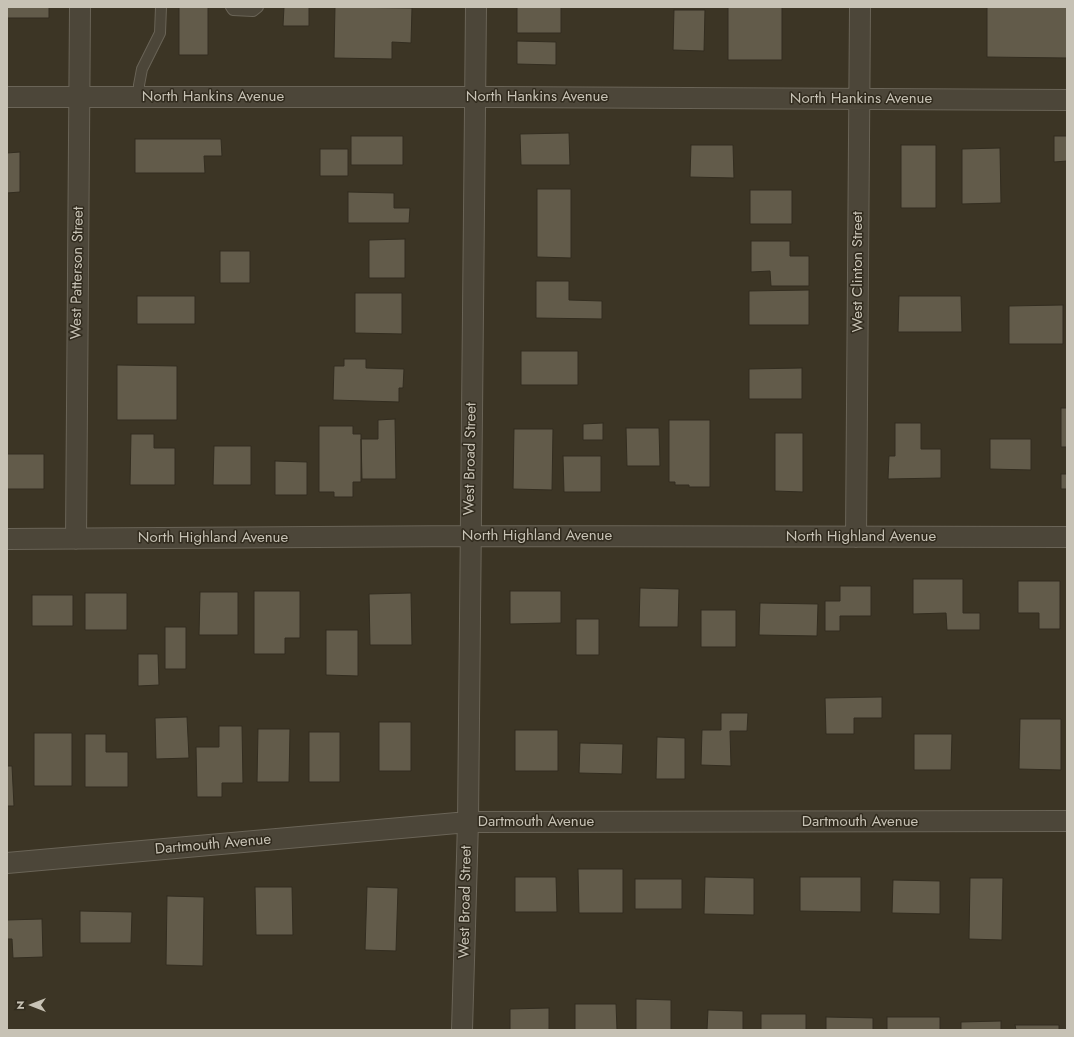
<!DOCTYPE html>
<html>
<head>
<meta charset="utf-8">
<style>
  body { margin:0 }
  #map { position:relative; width:1074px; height:1037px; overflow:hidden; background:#3c3525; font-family:Jost,sans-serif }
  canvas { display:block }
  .frame { position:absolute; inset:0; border:8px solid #c7c2b5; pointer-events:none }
  .north { position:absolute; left:12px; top:985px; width:40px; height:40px; -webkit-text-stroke:3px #312b1e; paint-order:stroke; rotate:270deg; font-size:11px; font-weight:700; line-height:16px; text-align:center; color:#c7c2b5 }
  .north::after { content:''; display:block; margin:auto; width:14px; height:18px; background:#c7c2b5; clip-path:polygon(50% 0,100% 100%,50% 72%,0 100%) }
</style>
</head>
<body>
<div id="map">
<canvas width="1074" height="1037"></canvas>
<div class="frame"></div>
<div class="north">N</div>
</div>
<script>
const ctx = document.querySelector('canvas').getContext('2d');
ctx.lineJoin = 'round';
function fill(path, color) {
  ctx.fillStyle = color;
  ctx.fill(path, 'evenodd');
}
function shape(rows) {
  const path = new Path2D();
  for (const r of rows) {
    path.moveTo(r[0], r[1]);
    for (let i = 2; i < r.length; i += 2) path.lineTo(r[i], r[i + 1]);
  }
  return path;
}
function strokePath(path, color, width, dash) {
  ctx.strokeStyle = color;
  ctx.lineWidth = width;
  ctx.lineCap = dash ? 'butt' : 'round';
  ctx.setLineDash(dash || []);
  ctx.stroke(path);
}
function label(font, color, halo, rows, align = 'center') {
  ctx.font = font + ' Jost,sans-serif';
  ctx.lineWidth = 3;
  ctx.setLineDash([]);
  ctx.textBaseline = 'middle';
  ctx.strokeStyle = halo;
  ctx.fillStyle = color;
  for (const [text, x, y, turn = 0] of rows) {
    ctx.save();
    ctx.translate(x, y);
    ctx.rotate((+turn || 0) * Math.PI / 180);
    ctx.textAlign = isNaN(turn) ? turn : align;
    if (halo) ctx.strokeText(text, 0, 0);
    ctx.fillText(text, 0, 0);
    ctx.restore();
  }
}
const building = shape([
  [7,7,49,7,49,18,7,18,7,7],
  [179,7,208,7,208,55,179,55,179,7],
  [284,7,309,7,309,26,283,26,284,7],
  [335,7,412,8,411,43,392,42,392,59,334,58,335,7],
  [517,7,561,7,561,33,517,33,517,7],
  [728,7,782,7,782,60,728,60,728,7],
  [987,7,1067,7,1067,58,987,57,987,7],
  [674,10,705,10,704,51,673,50,674,10],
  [517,41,556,42,556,65,517,64,517,41],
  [569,133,570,165,521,165,520,134,569,133],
  [351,136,403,136,403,165,351,165,351,136],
  [1054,136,1067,136,1067,161,1054,162,1054,136],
  [135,139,221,139,222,156,204,156,205,173,135,173,135,139],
  [691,145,733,145,734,178,690,177,691,145],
  [901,145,936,145,936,208,901,208,901,145],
  [1000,148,1001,203,962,204,962,149,1000,148],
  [320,149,348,149,348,176,320,176,320,149],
  [20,152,20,192,7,193,7,153,20,152],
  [537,189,571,189,571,258,537,257,537,189],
  [750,190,792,190,792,224,750,224,750,190],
  [348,192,394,193,394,208,410,208,409,223,348,223,348,192],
  [405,239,405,278,369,278,369,240,405,239],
  [751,241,790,241,790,256,809,256,809,286,771,286,770,271,751,272,751,241],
  [220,251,250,251,250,283,220,283,220,251],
  [536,281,569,281,569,300,602,301,602,319,536,318,536,281],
  [809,290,809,325,749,325,749,291,809,290],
  [355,293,402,293,402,334,355,333,355,293],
  [137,296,195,296,195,324,137,324,137,296],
  [899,296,961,296,962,332,898,332,899,296],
  [1063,305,1063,344,1009,344,1009,306,1063,305],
  [521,351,578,351,578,385,521,385,521,351],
  [344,359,366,359,366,368,404,369,403,388,399,388,399,402,333,400,334,366,344,366,344,359],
  [117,365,177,366,177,420,117,420,117,365],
  [802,368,802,399,749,399,749,369,802,368],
  [1061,408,1067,408,1067,447,1061,447,1061,408],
  [395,419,396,479,362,479,361,439,378,439,378,420,395,419],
  [669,420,710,420,710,487,689,487,689,485,675,485,675,482,669,482,669,420],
  [603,423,603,440,583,440,583,424,603,423],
  [895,423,921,423,921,449,941,449,941,478,888,479,889,456,895,456,895,423],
  [319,426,353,426,353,434,361,434,361,482,353,482,353,497,334,497,334,492,319,492,319,426],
  [626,428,659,428,660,466,627,466,626,428],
  [514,429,553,429,552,490,513,489,514,429],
  [775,433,803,433,803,492,775,491,775,433],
  [131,434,154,434,154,448,175,448,175,485,130,485,131,434],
  [990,439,1031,439,1031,470,990,469,990,439],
  [214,446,251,446,251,485,213,485,214,446],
  [7,454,44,454,44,489,7,489,7,454],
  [563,456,601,456,601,492,564,492,563,456],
  [275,461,307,462,307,495,275,495,275,461],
  [1061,474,1067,474,1067,489,1061,489,1061,474],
  [913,579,963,579,963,613,980,613,980,630,947,630,946,613,913,614,913,579],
  [1018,581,1060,581,1060,629,1039,629,1039,613,1018,613,1018,581],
  [840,586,871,586,871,616,840,616,840,631,825,631,825,601,840,601,840,586],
  [640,588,679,589,678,627,639,627,640,588],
  [254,591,300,591,300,638,285,638,285,654,254,654,254,591],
  [510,591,561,591,561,623,510,624,510,591],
  [200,592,238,592,238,635,199,635,200,592],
  [85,593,127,593,127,630,85,630,85,593],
  [411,593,412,645,370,645,369,594,411,593],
  [32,595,73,595,73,626,32,626,32,595],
  [760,603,818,604,817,636,759,635,760,603],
  [701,610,736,610,736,647,701,647,701,610],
  [576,619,599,619,599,655,576,655,576,619],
  [165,627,186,627,186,669,165,669,165,627],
  [326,630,358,630,358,676,326,675,326,630],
  [138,654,158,654,159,685,138,686,138,654],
  [882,697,882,718,854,718,854,734,826,734,825,698,882,697],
  [721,713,748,713,747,731,730,731,731,766,701,765,702,730,721,730,721,713],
  [187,717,189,758,156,759,155,718,187,717],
  [1020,719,1061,719,1061,770,1019,769,1020,719],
  [379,722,411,722,411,771,379,771,379,722],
  [219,726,242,726,243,783,222,783,222,797,197,797,196,747,219,747,219,726],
  [258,729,290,729,289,782,257,782,258,729],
  [515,730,558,730,558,771,515,771,515,730],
  [309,732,340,732,340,782,309,782,309,732],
  [34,733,72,733,72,786,34,786,34,733],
  [85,734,106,734,106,752,128,752,128,787,85,787,85,734],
  [914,734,952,734,951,770,914,770,914,734],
  [657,737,685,738,685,779,656,779,657,737],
  [580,743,623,744,622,774,579,773,580,743],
  [7,766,12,766,14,806,7,806,7,766],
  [578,869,623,869,623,913,579,913,578,869],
  [515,877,556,877,557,912,515,912,515,877],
  [705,877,754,878,754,915,704,914,705,877],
  [800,877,861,877,861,912,800,911,800,877],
  [970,878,1003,878,1002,940,969,939,970,878],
  [635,879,682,879,682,909,635,909,635,879],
  [893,880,940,881,940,914,892,913,893,880],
  [255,887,292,887,293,935,256,935,255,887],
  [367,887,398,888,396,951,365,950,367,887],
  [167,896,204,897,203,966,166,965,167,896],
  [80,911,132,912,131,943,80,943,80,911],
  [42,919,43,957,13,958,12,939,7,939,7,920,42,919],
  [636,999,671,1000,671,1030,636,1030,636,999],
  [575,1004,616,1004,617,1030,575,1030,575,1004],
  [549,1008,549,1030,510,1030,510,1009,549,1008],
  [708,1010,743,1011,743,1030,707,1030,708,1010],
  [761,1014,806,1014,806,1030,761,1030,761,1014],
  [826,1017,873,1018,873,1030,826,1030,826,1017],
  [887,1017,940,1017,940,1030,887,1030,887,1017],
  [1001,1021,1001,1030,961,1030,961,1022,1001,1021],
  [1015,1025,1059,1025,1059,1030,1016,1030,1015,1025]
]);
const service = shape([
  [231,7,233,10,253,11,258,7],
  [139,97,139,85,142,69,160,33,161,7]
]);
const minor = shape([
  [7,97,497,97,1067,100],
  [856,537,860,7],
  [7,539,470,536,1067,537],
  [76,539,80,7],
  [7,863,468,822,1067,821],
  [462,1030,468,822,476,7]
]);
const streetNames = [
  ["North Hankins Avenue",213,97],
  ["North Hankins Avenue",537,97],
  ["North Hankins Avenue",861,99],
  ["West Clinton Street",858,272,-90],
  ["West Patterson Street",78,273,-89],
  ["West Broad Street",471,459,-89],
  ["North Highland Avenue",537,536],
  ["North Highland Avenue",861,537],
  ["North Highland Avenue",213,538],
  ["Dartmouth Avenue",536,822],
  ["Dartmouth Avenue",860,822],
  ["Dartmouth Avenue",213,845,-5],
  ["West Broad Street",466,902,-89]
];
fill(building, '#625b4a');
strokePath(building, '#332d20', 1);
strokePath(service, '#6a6457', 12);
strokePath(minor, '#6a6457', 22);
strokePath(service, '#4c4639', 10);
strokePath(minor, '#4c4639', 20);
label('15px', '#c7c2b5', '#312b1e', streetNames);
</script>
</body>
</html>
